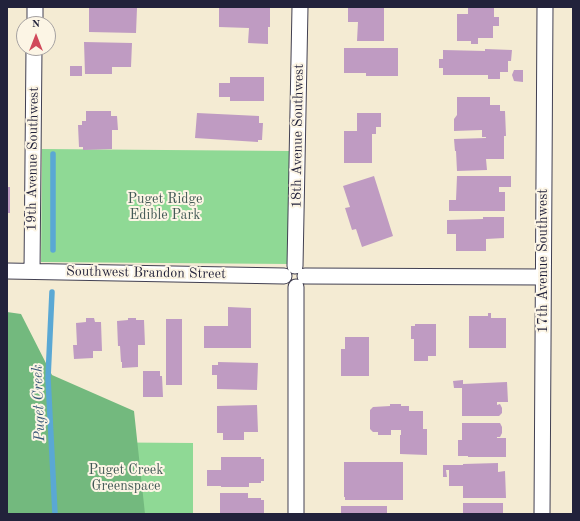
<!DOCTYPE html>
<html>
<head>
<meta charset="utf-8">
<style>
  body { margin:0 }
  #map { position:relative; width:580px; height:521px; overflow:hidden; background:#f4ebd3; font-family:"Old Standard TT",serif }
  canvas { display:block }
  .frame { position:absolute; inset:0; border:8px solid #22223b; pointer-events:none }
  .north { position:absolute; left:16px; top:16px; width:40px; height:40px; box-sizing:border-box; background:#fcf5e5; border:1px solid #a5a1a1; border-radius:50%; rotate:0deg; font-size:11px; font-weight:700; line-height:16px; text-align:center; color:#22223b }
  .north::after { content:''; display:block; margin:auto; width:14px; height:18px; background:#d1495b; clip-path:polygon(50% 0,100% 100%,50% 72%,0 100%) }
</style>
</head>
<body>
<div id="map">
<canvas width="580" height="521"></canvas>
<div class="frame"></div>
<div class="north">N</div>
</div>
<script>
const ctx = document.querySelector('canvas').getContext('2d');
ctx.lineJoin = 'round';
function fill(path, color) {
  ctx.fillStyle = color;
  ctx.fill(path, 'evenodd');
}
function shape(rows) {
  const path = new Path2D();
  for (const r of rows) {
    path.moveTo(r[0], r[1]);
    for (let i = 2; i < r.length; i += 2) path.lineTo(r[i], r[i + 1]);
  }
  return path;
}
function strokePath(path, color, width, dash) {
  ctx.strokeStyle = color;
  ctx.lineWidth = width;
  ctx.lineCap = dash ? 'butt' : 'round';
  ctx.setLineDash(dash || []);
  ctx.stroke(path);
}
function label(font, color, halo, rows, align = 'center') {
  ctx.font = font + ' "Old Standard TT",serif';
  ctx.lineWidth = 4;
  ctx.setLineDash([]);
  ctx.textBaseline = 'middle';
  ctx.strokeStyle = halo;
  ctx.fillStyle = color;
  for (const [text, x, y, turn = 0] of rows) {
    ctx.save();
    ctx.translate(x, y);
    ctx.rotate((+turn || 0) * Math.PI / 180);
    ctx.textAlign = isNaN(turn) ? turn : align;
    if (halo) ctx.strokeText(text, 0, 0);
    ctx.fillText(text, 0, 0);
    ctx.restore();
  }
}
const green = shape([
  [42,149,289,151,288,264,41,262],
  [59,442,193,443,193,514,58,514]
]);
const forest = shape([
  [7,312,21,314,52,375,134,411,145,514,7,514]
]);
const stream = shape([
  [53,154,53,250],
  [52,292,48,378,55,514]
]);
const building = shape([
  [89,7,137,8,136,33,89,32],
  [219,7,270,7,270,27,268,27,268,44,248,43,249,28,219,27],
  [348,7,384,7,384,41,357,41,358,22,348,22],
  [468,7,494,7,494,17,499,17,499,26,493,26,493,38,478,38,478,44,471,44,471,41,457,41,457,14,468,14],
  [84,42,132,43,131,67,112,67,112,74,85,74],
  [344,48,398,48,398,76,366,76,366,73,344,73],
  [485,49,512,50,511,61,508,61,508,72,500,72,500,79,488,79,488,75,443,75,443,68,439,68,439,59,443,59,443,50,485,51],
  [70,66,82,66,82,76,70,76],
  [514,70,523,70,523,82,514,81,512,75],
  [230,77,264,77,264,101,230,101,230,97,219,97,219,83,230,83],
  [457,97,490,97,490,105,500,105,500,111,505,111,506,136,504,136,504,159,486,159,487,170,457,171,456,151,455,151,454,139,486,138,486,137,494,137,482,137,482,130,454,131,454,119,457,115],
  [86,111,111,111,111,116,117,116,118,130,112,130,112,149,83,150,83,147,79,147,78,125,82,125,82,121,86,121],
  [197,113,259,116,259,123,263,123,262,140,258,140,258,142,195,138],
  [357,113,381,113,381,127,376,127,376,134,372,134,372,163,344,163,344,131,357,131],
  [374,176,393,236,362,247,356,229,352,230,345,208,350,207,343,186],
  [457,176,511,176,511,187,499,187,499,192,505,192,505,211,449,211,449,200,456,200],
  [7,187,10,187,10,213,7,213],
  [483,217,504,217,504,238,486,239,486,251,456,251,456,234,447,234,447,220,483,219],
  [228,307,251,308,251,348,204,348,204,326,228,326],
  [488,313,491,313,491,318,506,318,506,348,469,348,469,316,488,316],
  [86,318,94,318,95,322,101,322,102,351,93,351,93,358,74,359,73,345,77,345,76,323,86,322],
  [128,318,136,318,136,320,144,320,145,345,138,345,138,367,122,368,122,362,121,362,120,346,118,346,117,321,128,320],
  [166,319,182,319,182,385,166,385],
  [415,324,436,324,436,356,428,356,428,361,414,361,414,339,411,339,411,326,415,326],
  [345,337,369,337,369,376,341,376,341,349,345,349],
  [218,362,258,363,257,390,217,389,217,375,212,375,212,365,218,365],
  [143,371,160,371,160,376,162,376,163,397,143,397],
  [463,380,463,384,507,382,508,402,497,402,497,405,500,404,502,408,502,413,499,416,462,416,462,388,454,388,453,381],
  [390,404,401,404,401,406,409,406,409,411,423,411,423,429,427,429,427,455,400,454,400,435,401,435,401,430,391,430,391,435,378,435,378,432,373,432,370,429,370,410,373,407,390,406],
  [257,405,258,432,244,432,244,440,223,440,223,433,217,433,217,406],
  [462,423,500,423,502,427,502,433,500,437,497,437,497,438,506,438,506,457,468,457,468,456,458,456,458,440,462,440],
  [221,457,261,457,261,459,264,459,264,481,261,481,261,483,249,483,249,487,221,487,221,486,207,486,207,470,221,470],
  [344,462,403,462,403,500,345,500,345,497,344,497],
  [498,463,498,472,505,471,506,498,463,498,463,486,449,486,449,470,446,470,447,477,443,477,443,465,463,465,463,464],
  [220,493,248,493,248,498,261,498,261,500,264,500,264,514,220,514],
  [463,503,503,503,503,514,463,514],
  [341,506,387,506,387,514,341,514]
]);
const minor = shape([
  [35,24,35,7],
  [295,266,300,7],
  [7,271,284,276],
  [32,271,34,48],
  [305,276,543,277],
  [296,287,296,514],
  [542,514,545,7]
]);
const streetNames = [
  ["18th Avenue Southwest",298,136,-89],
  ["19th Avenue Southwest",33,159,-89],
  ["17th Avenue Southwest",543,261,-90],
  ["Southwest Brandon Street",146,273,1]
];
const parkNames = [
  ["Puget Ridge",165,199],
  ["Edible Park",165,215],
  ["Puget Creek",126,470],
  ["Greenspace",126,486]
];
const waterNames = [
  ["Puget Creek",39,403,-92]
];
fill(green, '#8fd995');
fill(forest, '#73b97e');
strokePath(stream, '#5aa8d4', 5.5);
fill(building, '#bf9bc2');
strokePath(minor, '#424052', 17);
strokePath(minor, '#fff', 15);
label('14px', '#22223b', '#fcf5e5', streetNames);
label('14px', '#435956', '#fcf5e5', parkNames);
label('italic 15px', '#385878', '#fcf5e5', waterNames);
</script>
</body>
</html>
